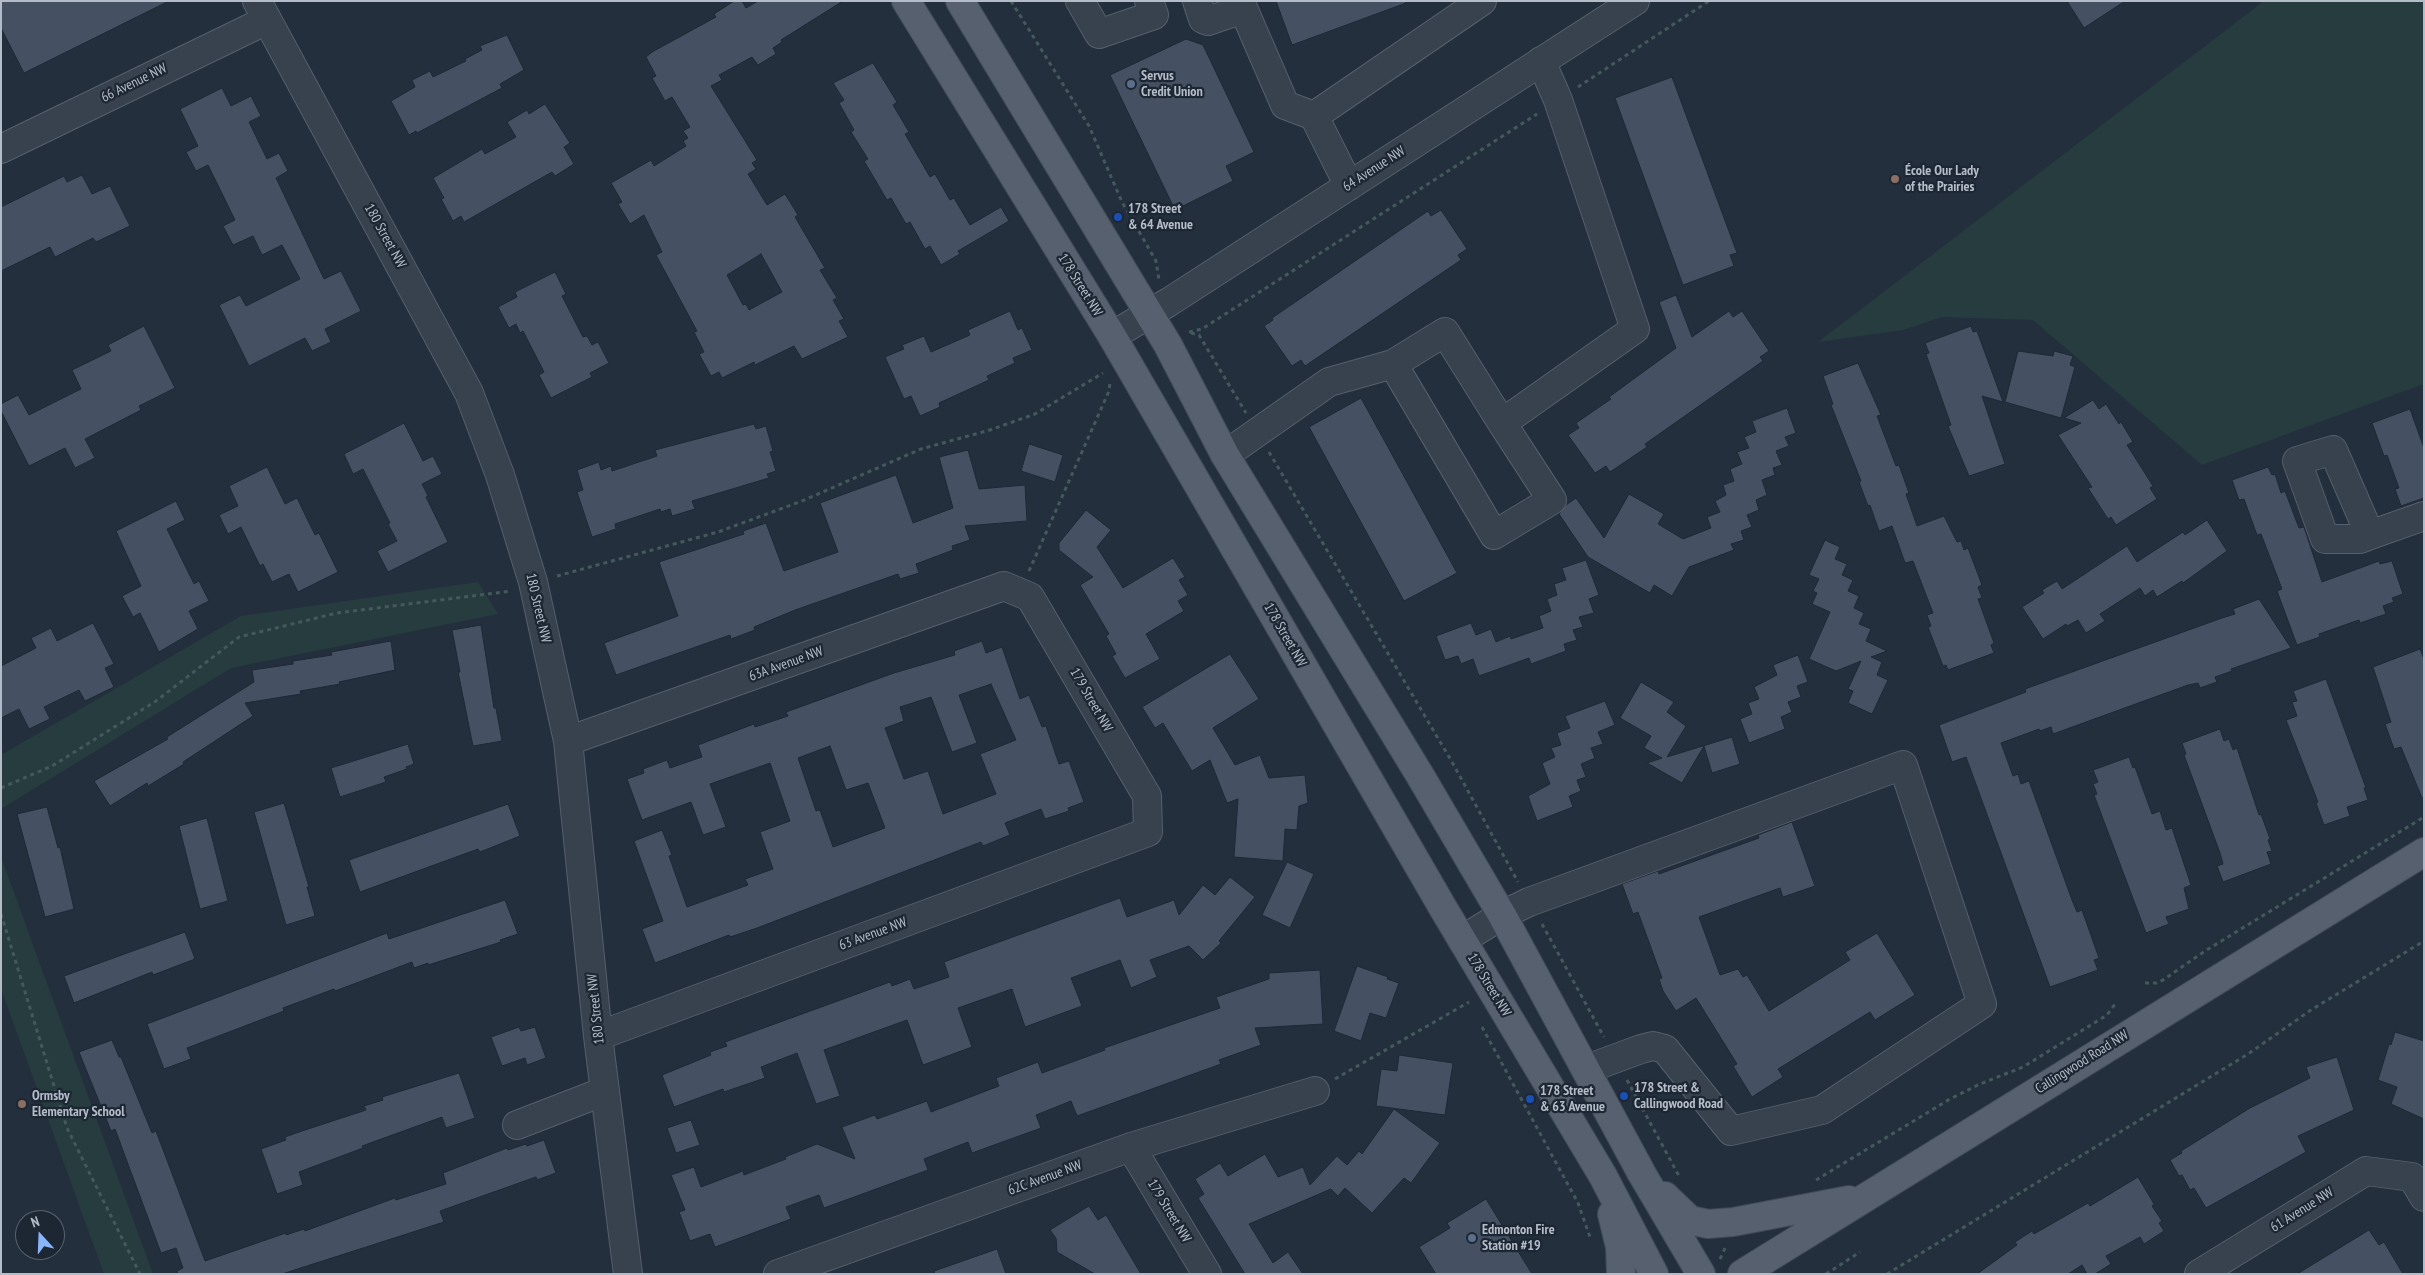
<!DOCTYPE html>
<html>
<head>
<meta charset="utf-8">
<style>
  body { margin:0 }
  #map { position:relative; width:2425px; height:1275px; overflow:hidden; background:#242f3e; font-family:"PT Sans Narrow",sans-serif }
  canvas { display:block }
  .frame { position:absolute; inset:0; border:2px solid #b4bcc9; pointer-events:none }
  .north { position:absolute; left:15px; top:1210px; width:50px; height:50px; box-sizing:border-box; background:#1d2633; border:1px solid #59626f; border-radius:50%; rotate:340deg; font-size:14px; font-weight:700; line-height:20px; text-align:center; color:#b4bcc9 }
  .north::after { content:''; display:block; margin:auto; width:18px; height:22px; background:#8ab4f8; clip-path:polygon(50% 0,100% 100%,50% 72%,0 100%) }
</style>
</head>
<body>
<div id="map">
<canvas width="2425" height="1275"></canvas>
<div class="frame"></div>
<div class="north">N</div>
</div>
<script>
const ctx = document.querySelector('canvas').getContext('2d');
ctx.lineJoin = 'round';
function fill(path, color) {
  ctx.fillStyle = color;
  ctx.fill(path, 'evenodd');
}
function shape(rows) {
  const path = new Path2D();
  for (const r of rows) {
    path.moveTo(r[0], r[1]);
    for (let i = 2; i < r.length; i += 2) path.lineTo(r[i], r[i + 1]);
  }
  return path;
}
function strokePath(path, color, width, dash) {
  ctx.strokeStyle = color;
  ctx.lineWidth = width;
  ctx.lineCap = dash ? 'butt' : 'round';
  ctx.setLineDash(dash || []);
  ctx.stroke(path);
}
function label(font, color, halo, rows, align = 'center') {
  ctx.font = font + ' "PT Sans Narrow",sans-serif';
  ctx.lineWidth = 4.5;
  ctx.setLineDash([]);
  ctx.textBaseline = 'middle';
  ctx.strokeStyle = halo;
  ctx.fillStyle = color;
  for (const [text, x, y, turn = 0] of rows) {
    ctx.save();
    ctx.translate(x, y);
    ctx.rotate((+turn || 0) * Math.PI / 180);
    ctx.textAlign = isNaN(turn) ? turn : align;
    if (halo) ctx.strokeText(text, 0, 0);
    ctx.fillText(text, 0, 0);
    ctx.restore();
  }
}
const green = shape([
  [2264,1,2424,1,2424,384,2202,465,2033,320,1942,317,1903,330,1818,342],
  [478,582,498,614,231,668,1,809,1,755,241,616],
  [1,857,153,1274,104,1274,1,989]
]);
const building = shape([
  [1,1,169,1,24,73,1,28,1,1],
  [734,1,742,1,746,8,758,1,843,1,781,40,782,42,773,48,776,54,758,65,752,57,719,75,722,80,711,86,757,160,752,163,756,169,748,174,767,205,785,194,798,215,795,217,825,268,820,270,837,298,833,300,844,319,839,321,848,337,802,359,794,346,755,365,754,362,722,378,719,372,711,376,699,354,704,352,694,332,697,331,656,255,662,252,644,215,630,224,618,204,622,202,611,183,651,160,654,166,686,146,683,141,688,138,683,131,690,127,672,97,665,101,652,78,656,76,646,57,652,52,716,17,714,14,734,1],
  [761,254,782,292,749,310,746,304,743,305,727,275,761,254],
  [1276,1,1405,1,1406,3,1292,45,1276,1],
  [2067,1,2125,1,2084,28,2067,1],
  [507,35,524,70,500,84,502,88,417,133,416,131,409,135,391,101,415,87,412,80,430,71,433,77,466,61,465,59,482,50,480,46,507,35],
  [1186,39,1203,45,1254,152,1226,166,1233,181,1175,210,1110,75,1186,39],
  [873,63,897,102,893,105,909,132,905,134,930,177,935,174,950,200,954,198,970,225,1001,207,1009,221,958,251,960,254,941,265,930,246,925,249,910,222,906,224,891,198,887,200,864,161,868,159,851,132,854,130,839,103,844,100,833,83,873,63],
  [1672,77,1737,253,1730,255,1734,266,1683,285,1615,98,1672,77],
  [222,88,231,106,251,96,261,116,249,122,267,159,279,153,288,171,276,178,324,279,341,271,361,311,325,329,331,342,312,351,305,338,249,366,219,305,240,295,246,306,300,279,282,245,262,255,253,236,233,245,223,226,235,220,208,165,196,171,186,152,198,146,180,109,222,88],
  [545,104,570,143,564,147,574,164,555,176,552,172,464,222,461,216,453,221,441,199,444,198,433,178,482,149,485,154,516,137,507,122,527,110,529,114,545,104],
  [82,175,92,194,110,186,130,226,96,242,93,238,55,257,50,247,1,271,1,207,64,176,67,182,82,175],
  [1441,210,1467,249,1458,255,1461,260,1305,366,1301,360,1292,366,1264,326,1273,320,1272,318,1428,211,1431,216,1441,210],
  [555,272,566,294,562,296,583,337,587,336,592,345,598,342,609,363,590,373,592,377,551,398,539,375,544,372,523,331,520,333,516,324,509,328,498,307,517,297,515,292,555,272],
  [1676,295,1692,337,1729,311,1733,317,1742,311,1769,351,1760,357,1763,361,1645,444,1647,447,1610,472,1606,466,1595,473,1568,435,1579,428,1576,423,1611,399,1609,397,1676,348,1659,302,1676,295],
  [1010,311,1018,330,1022,328,1032,350,1013,358,1015,363,987,376,989,380,939,403,940,407,920,416,911,396,904,399,885,357,904,349,902,345,924,336,931,352,970,335,968,330,1010,311],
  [144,326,175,388,139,406,141,410,85,439,95,458,75,468,65,448,29,466,1,411,1,404,18,395,29,415,81,389,72,370,111,351,108,345,144,326],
  [1971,326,1973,332,1977,331,2003,402,1982,396,2005,464,1969,476,1948,426,1951,425,1926,354,1929,353,1925,343,1971,326],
  [2018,351,2053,356,2054,351,2073,356,2070,365,2075,367,2061,418,2005,402,2018,351],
  [1858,363,1881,415,1877,416,1896,466,1899,465,1909,493,1906,494,1917,526,1944,516,1957,542,1961,541,1964,550,1968,548,1982,585,1978,587,1982,598,1978,599,1994,643,1991,645,1994,653,1948,670,1946,665,1943,666,1928,627,1931,626,1927,615,1933,613,1913,561,1905,563,1892,526,1879,531,1870,505,1868,506,1859,482,1861,481,1831,405,1833,404,1823,376,1858,363],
  [1361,398,1457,573,1404,601,1309,427,1361,398],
  [2093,400,2099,409,2106,404,2119,424,2121,422,2133,442,2127,445,2153,486,2150,488,2157,499,2116,525,2111,517,2108,519,2088,488,2092,487,2058,435,2081,423,2064,418,2093,400],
  [1787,408,1796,433,1785,437,1789,446,1776,451,1782,465,1773,468,1775,475,1762,480,1767,495,1756,500,1759,510,1747,515,1752,527,1741,531,1744,540,1731,544,1734,550,1689,567,1672,596,1654,585,1650,593,1588,557,1559,514,1566,505,1576,498,1604,538,1629,494,1664,514,1658,524,1683,539,1711,528,1707,517,1720,512,1715,501,1726,495,1723,485,1734,481,1730,469,1742,464,1737,452,1749,448,1744,437,1756,432,1752,421,1787,408],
  [2410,409,2424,448,2424,498,2401,506,2395,489,2399,488,2387,455,2384,456,2372,423,2410,409],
  [404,423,423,461,433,456,442,474,422,484,428,496,426,497,448,542,388,572,377,551,397,541,388,524,390,523,363,469,353,474,344,454,404,423],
  [754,424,756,429,766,426,773,451,770,452,776,471,767,474,769,478,692,501,695,509,672,516,670,509,661,512,660,509,615,524,616,529,592,537,577,492,583,490,577,470,599,462,601,470,611,466,612,471,657,456,655,450,754,424],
  [1029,444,1063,455,1055,482,1021,471,1029,444],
  [968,450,979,489,1025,485,1027,521,965,526,970,540,952,546,953,550,916,564,919,573,900,579,898,574,795,610,754,627,755,630,731,639,730,635,616,675,604,643,678,616,659,562,744,534,743,531,766,523,784,571,838,552,820,503,896,475,913,523,953,508,939,457,968,450],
  [267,467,285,504,297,498,315,535,319,533,338,572,298,592,289,574,272,582,263,564,260,566,241,527,228,534,219,515,238,506,229,486,267,467],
  [2268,467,2272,475,2275,474,2281,493,2285,491,2299,528,2304,527,2322,582,2379,561,2380,564,2392,561,2403,594,2392,598,2394,602,2383,606,2386,614,2360,623,2359,620,2319,634,2320,637,2297,645,2277,591,2282,589,2261,534,2257,535,2244,499,2239,500,2232,480,2268,467],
  [176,501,185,520,167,529,194,584,199,581,209,601,189,611,198,629,159,652,140,613,133,617,122,596,141,586,116,531,176,501],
  [1086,510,1111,530,1097,547,1123,588,1173,558,1185,577,1179,580,1188,595,1178,601,1184,611,1146,634,1160,659,1125,678,1112,656,1116,654,1106,636,1109,634,1080,585,1093,577,1059,550,1059,543,1086,510],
  [2207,520,2227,551,2183,583,2182,581,2157,597,2153,590,2145,596,2140,588,2100,614,2105,621,2086,633,2078,620,2067,626,2066,624,2043,639,2022,607,2044,593,2042,590,2057,581,2062,589,2127,546,2137,562,2183,532,2185,535,2207,520],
  [1825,540,1840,547,1835,559,1847,564,1842,575,1853,580,1848,591,1859,596,1854,608,1864,613,1859,624,1871,629,1866,641,1887,651,1871,657,1882,662,1877,675,1888,680,1872,714,1848,703,1853,691,1848,689,1861,661,1836,671,1809,659,1830,612,1812,604,1817,593,1813,591,1819,579,1809,575,1825,540],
  [1586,560,1599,595,1589,599,1594,613,1579,617,1583,627,1573,630,1577,640,1564,644,1566,651,1531,664,1529,658,1479,676,1473,659,1461,664,1458,656,1445,660,1436,636,1471,623,1476,635,1491,629,1496,642,1510,636,1511,639,1543,628,1539,616,1551,611,1547,599,1557,595,1554,584,1566,580,1562,568,1586,560],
  [2259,599,2291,648,2231,669,2232,671,2215,677,2217,682,2200,688,2198,683,2188,685,2053,734,2051,727,2040,731,2039,729,2001,743,2013,776,2018,774,2021,784,2029,781,2072,900,2077,912,2082,910,2099,958,2094,960,2098,970,2050,987,1966,757,1952,762,1939,725,2026,692,2025,689,2036,685,2222,618,2235,614,2233,609,2259,599],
  [93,623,114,664,105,668,114,687,85,701,79,690,44,707,50,719,29,729,19,709,1,718,1,666,36,648,31,638,51,628,57,641,93,623],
  [481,625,494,708,496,708,502,741,473,746,458,672,460,672,452,630,481,625],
  [391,641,395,670,339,682,340,684,300,691,301,694,245,703,253,716,183,762,184,764,148,786,147,783,110,806,94,781,168,739,167,737,254,682,252,670,293,664,293,661,332,655,331,652,391,641],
  [982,641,986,653,1002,647,1020,699,1029,695,1042,727,1046,726,1059,764,1069,761,1084,802,1068,808,1069,811,1045,819,1041,809,1005,823,1010,835,983,846,981,842,757,928,730,937,729,935,655,963,642,929,663,921,634,841,662,830,672,855,669,856,687,907,748,885,745,879,773,869,760,832,790,821,770,763,710,784,726,827,703,835,691,802,642,820,627,779,644,773,643,769,667,760,670,768,702,757,698,745,754,724,755,727,788,716,786,712,894,673,955,655,954,651,982,641],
  [991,684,1016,740,980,754,996,794,943,814,928,771,904,779,885,728,904,721,900,707,931,697,952,752,977,743,959,695,991,684],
  [830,746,846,790,868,783,885,828,833,847,820,810,816,811,798,758,830,746],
  [2420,649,2424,659,2424,798,2422,798,2401,747,2394,749,2385,724,2391,722,2373,667,2420,649],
  [1230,654,1259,699,1213,728,1235,765,1260,755,1269,778,1305,775,1308,803,1299,806,1297,830,1285,829,1283,861,1234,857,1238,799,1227,803,1210,760,1192,771,1163,723,1155,728,1142,707,1230,654],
  [1798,655,1808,682,1797,686,1801,697,1788,702,1792,712,1781,717,1785,729,1749,743,1740,719,1752,714,1748,703,1759,699,1754,687,1777,675,1773,665,1798,655],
  [2326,679,2366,788,2364,788,2368,800,2347,807,2350,816,2324,825,2316,803,2318,802,2286,720,2297,716,2292,702,2297,701,2293,691,2326,679],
  [1641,682,1674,702,1667,712,1686,726,1667,757,1732,737,1740,764,1712,773,1704,746,1682,783,1647,763,1662,758,1644,748,1651,736,1620,718,1641,682],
  [1605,701,1615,725,1598,732,1603,744,1591,748,1595,758,1581,764,1586,777,1577,780,1581,791,1569,796,1573,807,1537,821,1528,796,1550,784,1542,763,1555,757,1551,748,1561,745,1557,733,1570,728,1565,716,1605,701],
  [2220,729,2224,741,2229,739,2233,750,2237,748,2259,815,2261,814,2270,839,2268,840,2272,851,2267,852,2271,864,2223,882,2217,866,2223,864,2220,853,2184,755,2186,754,2182,743,2220,729],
  [408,744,414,764,406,767,407,769,384,777,386,782,340,797,331,768,408,744],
  [2129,757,2133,768,2135,767,2152,814,2160,811,2166,830,2172,828,2191,885,2184,888,2189,909,2166,917,2169,924,2146,933,2094,795,2097,794,2093,784,2098,782,2093,770,2129,757],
  [284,803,309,887,307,887,315,916,286,925,254,812,284,803],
  [508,804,520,836,480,852,478,849,360,892,349,860,508,804],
  [47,807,58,848,60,847,74,909,45,917,17,814,47,807],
  [207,818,228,901,200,909,179,826,207,818],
  [1792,822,1815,886,1783,897,1780,888,1699,917,1720,975,1738,969,1743,977,1747,975,1769,1011,1850,960,1845,952,1877,933,1915,995,1875,1020,1870,1012,1778,1069,1783,1077,1752,1097,1733,1066,1737,1064,1696,998,1676,1011,1663,991,1659,979,1662,978,1638,912,1633,914,1622,884,1658,871,1659,874,1759,838,1758,835,1792,822],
  [1287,862,1314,874,1290,928,1262,915,1287,862],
  [1230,877,1255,897,1219,941,1221,943,1203,960,1189,946,1150,960,1157,977,1131,988,1120,960,1071,978,1082,1006,1025,1027,1012,989,958,1008,972,1047,923,1065,907,1020,824,1050,840,1096,816,1104,797,1053,761,1067,765,1078,724,1092,723,1089,674,1107,662,1075,711,1055,710,1052,727,1046,725,1042,890,982,892,986,910,979,914,989,949,977,944,962,1120,898,1127,917,1174,900,1179,915,1203,885,1215,895,1230,877],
  [505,900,518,934,500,940,501,942,428,965,428,963,414,968,412,962,335,991,334,989,283,1008,284,1011,187,1048,191,1059,164,1069,147,1024,387,933,389,939,505,900],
  [185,932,195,959,153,975,152,972,74,1003,64,976,185,932],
  [1357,966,1388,977,1387,979,1399,983,1386,1018,1370,1013,1361,1041,1334,1031,1357,966],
  [1320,970,1323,1024,1255,1028,1261,1045,1219,1060,1221,1064,1077,1116,1071,1101,1036,1115,1041,1128,972,1153,968,1142,924,1159,928,1170,824,1208,819,1195,786,1207,791,1219,715,1247,710,1234,690,1241,679,1212,685,1210,671,1175,694,1167,701,1187,743,1171,744,1175,786,1159,785,1157,817,1144,855,1159,842,1127,875,1115,877,1119,927,1101,931,1112,999,1086,996,1078,1038,1062,1042,1073,1105,1050,1104,1048,1220,1008,1216,997,1269,979,1269,973,1320,970],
  [519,1027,521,1031,535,1027,546,1058,527,1065,525,1058,502,1066,491,1037,519,1027],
  [2395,1032,2424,1041,2424,1119,2391,1104,2397,1087,2378,1080,2389,1044,2391,1045,2395,1032],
  [112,1040,119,1057,121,1057,152,1133,156,1131,205,1261,286,1233,286,1235,304,1229,305,1231,395,1198,396,1200,446,1184,443,1173,507,1148,508,1150,526,1144,527,1146,544,1140,556,1173,537,1180,536,1177,440,1211,444,1222,282,1274,178,1274,177,1271,183,1268,176,1248,161,1253,115,1129,111,1131,79,1052,112,1040],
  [1399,1055,1453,1063,1445,1115,1376,1106,1381,1069,1397,1071,1399,1055],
  [2337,1057,2354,1110,2298,1136,2306,1152,2206,1208,2194,1188,2190,1190,2182,1175,2179,1176,2170,1160,2182,1153,2181,1151,2250,1108,2310,1078,2306,1067,2337,1057],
  [459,1073,475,1118,446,1128,442,1117,362,1146,363,1148,299,1172,303,1185,277,1194,261,1149,286,1140,285,1137,302,1131,366,1110,364,1106,383,1100,382,1097,459,1073],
  [1394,1109,1440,1143,1411,1183,1404,1178,1372,1213,1345,1188,1338,1196,1331,1189,1249,1224,1273,1263,1288,1252,1303,1274,1245,1274,1198,1198,1204,1194,1195,1179,1220,1163,1228,1176,1265,1154,1278,1177,1303,1167,1310,1185,1337,1156,1347,1165,1359,1151,1362,1154,1394,1109],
  [691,1120,700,1145,676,1153,667,1128,691,1120],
  [2138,1177,2154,1204,2152,1206,2162,1221,2159,1223,2164,1231,2144,1244,2140,1237,2106,1256,2111,1264,2095,1274,2087,1274,2082,1265,2068,1274,1977,1274,2017,1245,2015,1242,2032,1231,2034,1234,2088,1203,2090,1206,2138,1177],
  [1486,1199,1532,1274,1436,1274,1419,1247,1450,1228,1447,1223,1486,1199],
  [1089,1206,1098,1220,1106,1215,1141,1274,1095,1274,1057,1252,1056,1238,1050,1230,1089,1206],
  [2369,1230,2379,1245,2384,1242,2403,1274,2297,1274,2369,1230],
  [997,1249,1006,1274,935,1274,934,1271,997,1249]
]);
const path = shape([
  [1011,1,1089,126,1122,202,1156,261,1159,280],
  [1578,87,1709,1],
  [1189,332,1202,329,1537,114],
  [1191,333,1199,335,1246,413],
  [1269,452,1452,762,1518,882],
  [1029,571,1109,391,1110,382],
  [557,576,718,532,802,501,921,449,990,430,1035,414,1103,373],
  [1,788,52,766,156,701,239,637,337,613,511,591],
  [1,914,67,1128,140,1274],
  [1542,924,1604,1037],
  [2145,983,2156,983,2163,980,2205,951,2424,817],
  [1482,1027,1578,1203,1590,1237],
  [1335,1079,1469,1002],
  [1627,1080,1679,1176],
  [1816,1180,1950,1099,1980,1084,2023,1067,2107,1015,2115,1004],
  [1720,1259,1726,1246],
  [1826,1274,1860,1252],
  [1887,1274,2248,1054,2311,1010,2424,941]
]);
const minor = shape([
  [257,1,469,393,500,475,533,582,568,741,598,1036,628,1274],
  [1080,1,1099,34,1154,15,1149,1],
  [1197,1,1203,19,1208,21,1243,9],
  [1240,1,1285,105,1314,116,1349,186],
  [1314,116,1482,1],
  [1,149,267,20],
  [1112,336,1169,302,1635,1],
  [1393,364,1494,535,1552,500,1502,423],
  [1225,455,1329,382,1393,364,1445,332,1502,423,1635,329,1558,100,1541,61],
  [2370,535,2333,450,2297,461,2325,539,2360,539,2370,535,2424,516],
  [568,741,1004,586,1030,597,1147,796,1148,832,598,1036],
  [1462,940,1502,915,1529,902,1903,765,1982,1004,1822,1110,1731,1131,1665,1049,1653,1046,1641,1049,1587,1069],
  [517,1125,605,1091],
  [1131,1147,1207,1274],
  [778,1274,1131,1147,1315,1091],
  [2199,1274,2366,1171,2412,1177,2424,1197]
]);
const major = shape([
  [906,1,1112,336,1443,908,1603,1176,1654,1274],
  [960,1,1168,345,1225,455,1421,777,1502,915,1642,1174,1701,1274],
  [1665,1196,1690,1220,1708,1224,1733,1222,1849,1200],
  [1612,1214,1620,1247,1621,1274],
  [1742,1274,2424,852]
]);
const markers = [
  [1131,84,5,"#5c6f8a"],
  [1895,179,5,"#8d6e63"],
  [1118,217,5,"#1a4fb4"],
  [1624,1096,5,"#1a4fb4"],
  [1530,1099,5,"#1a4fb4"],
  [22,1104,5,"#8d6e63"],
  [1472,1238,5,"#5c6f8a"]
];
const poiNames = [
  ["Servus",1141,76],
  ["Credit Union",1141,92],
  ["École Our Lady",1905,171],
  ["of the Prairies",1905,187],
  ["178 Street",1128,209],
  ["& 64 Avenue",1128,225],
  ["178 Street &",1634,1088],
  ["Callingwood Road",1634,1104],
  ["178 Street",1540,1091],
  ["& 63 Avenue",1540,1107],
  ["Ormsby",32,1096],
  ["Elementary School",32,1112],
  ["Edmonton Fire",1482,1230],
  ["Station #19",1482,1246]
];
const streetNames = [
  ["66 Avenue NW",134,83,-26],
  ["64 Avenue NW",1374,169,-33],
  ["180 Street NW",385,236,61],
  ["178 Street NW",1080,285,58],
  ["180 Street NW",538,608,77],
  ["178 Street NW",1285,635,60],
  ["63A Avenue NW",786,664,-20],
  ["179 Street NW",1091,700,60],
  ["63 Avenue NW",873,934,-20],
  ["178 Street NW",1489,985,59],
  ["180 Street NW",596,1009,-96],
  ["Callingwood Road NW",2082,1062,-32],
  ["62C Avenue NW",1045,1178,-20],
  ["61 Avenue NW",2302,1210,-32],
  ["179 Street NW",1169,1211,59]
];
fill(green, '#263c3f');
fill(building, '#455162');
strokePath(building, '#1f2835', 1);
strokePath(minor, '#565f6c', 30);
strokePath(major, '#414a57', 30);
strokePath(path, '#44595c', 3, [4, 4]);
strokePath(minor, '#38414e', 28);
strokePath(major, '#56606e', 28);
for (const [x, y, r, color] of markers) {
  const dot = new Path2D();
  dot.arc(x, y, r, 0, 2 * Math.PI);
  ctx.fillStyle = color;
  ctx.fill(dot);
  strokePath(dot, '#1d2633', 2);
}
label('bold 14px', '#b4bcc9', '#1d2633', poiNames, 'left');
label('14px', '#b4bcc9', '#1d2633', streetNames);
</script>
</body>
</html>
